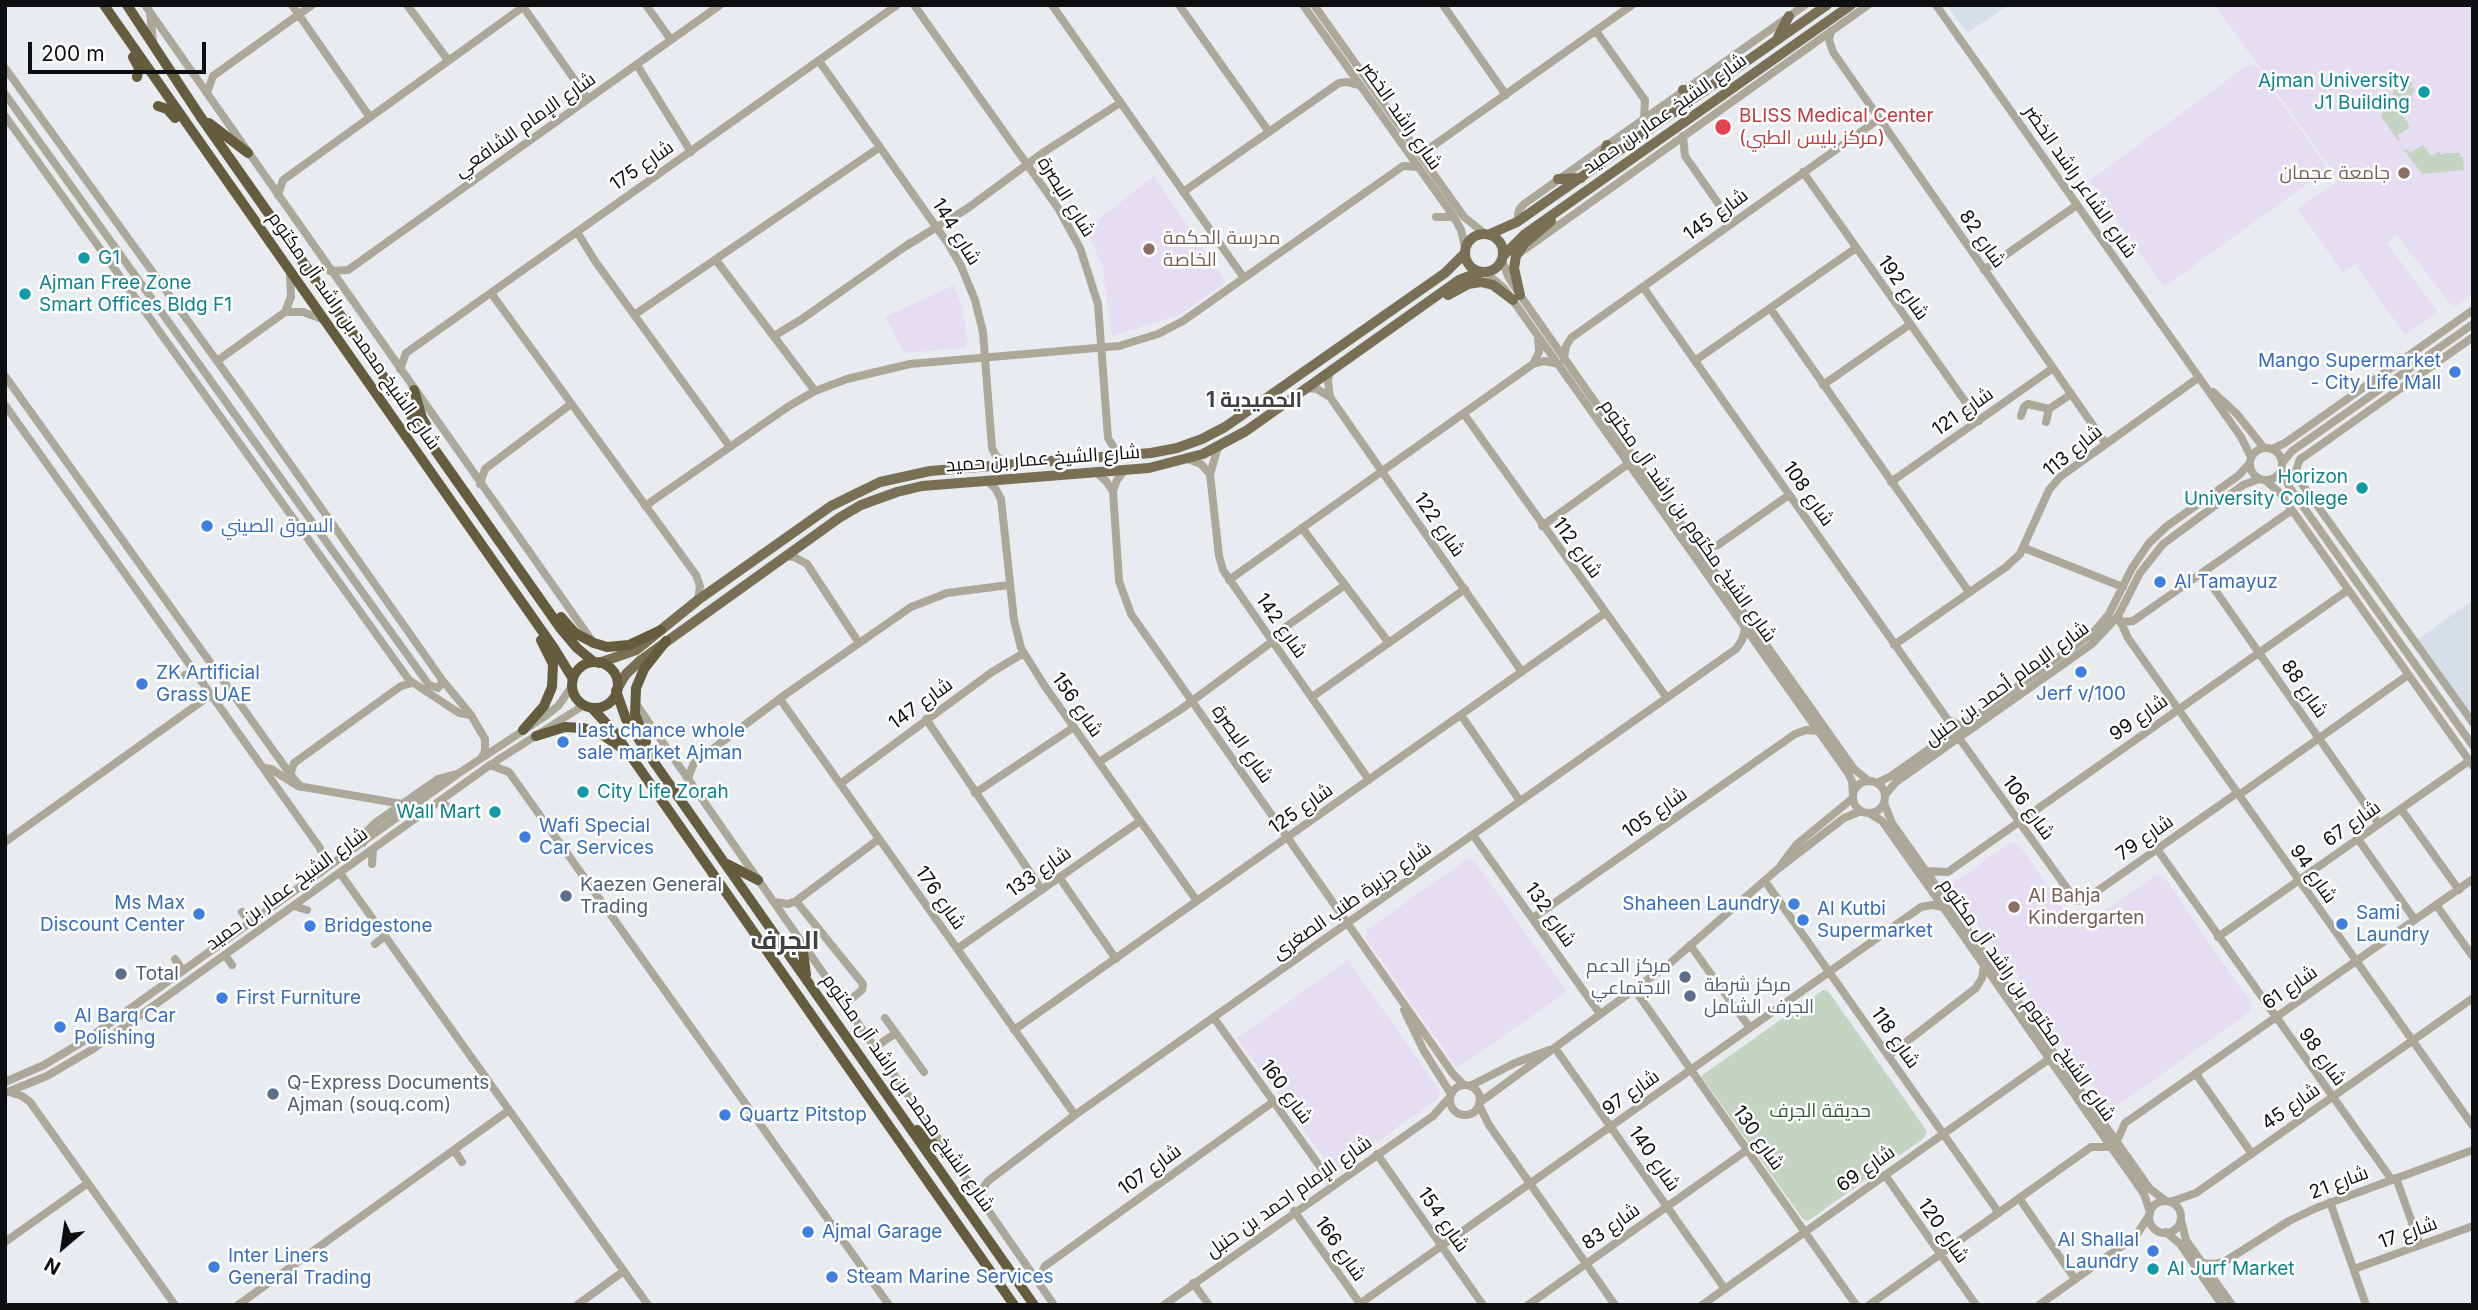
<!DOCTYPE html>
<html>
<head>
<meta charset="utf-8">
<style>
  body { margin:0 }
  #map { position:relative; width:2478px; height:1310px; overflow:hidden; background:#e8ecf0; font-family:Inter,sans-serif }
  canvas { display:block }
  .frame { position:absolute; inset:0; border:7px solid #0d0e0f; pointer-events:none }
  .north { position:absolute; left:28px; top:1212px; width:70px; height:70px; -webkit-text-stroke:5px #fff; paint-order:stroke; rotate:209deg; font-size:19px; font-weight:700; line-height:28px; text-align:center; color:#0d0e0f }
  .north::after { content:''; display:block; margin:auto; width:24px; height:32px; background:#0d0e0f; clip-path:polygon(50% 0,100% 100%,50% 72%,0 100%) }
  .scale { position:absolute; left:28px; top:42px; width:178px; height:32px; box-sizing:border-box; border:4px solid #0d0e0f; border-top:0; padding-left:9px; font-size:21px; line-height:24px; white-space:nowrap; color:#0d0e0f; -webkit-text-stroke:5px #fff; paint-order:stroke }
</style>
</head>
<body>
<div id="map">
<canvas width="2478" height="1310"></canvas>
<div class="frame"></div>
<div class="north">N</div>
<div class="scale">200 m</div>
</div>
<script>
const ctx = document.querySelector('canvas').getContext('2d');
ctx.lineJoin = 'round';
function fill(path, color) {
  ctx.fillStyle = color;
  ctx.fill(path, 'evenodd');
}
function shape(rows) {
  const path = new Path2D();
  for (const r of rows) {
    if (r.length === 3) {
      path.moveTo(r[0] + r[2], r[1]);
      path.arc(r[0], r[1], r[2], 0, 2 * Math.PI);
      continue;
    }
    path.moveTo(r[0], r[1]);
    for (let i = 2; i < r.length; i += 2) path.lineTo(r[i], r[i + 1]);
  }
  return path;
}
function strokePath(path, color, width, dash) {
  ctx.strokeStyle = color;
  ctx.lineWidth = width;
  ctx.lineCap = dash ? 'butt' : 'round';
  ctx.setLineDash(dash || []);
  ctx.stroke(path);
}
function label(font, color, halo, rows, align = 'center') {
  ctx.font = font + ' Inter,Cairo,sans-serif';
  ctx.lineWidth = 5;
  ctx.setLineDash([]);
  ctx.textBaseline = 'middle';
  ctx.strokeStyle = halo;
  ctx.fillStyle = color;
  for (const [text, x, y, turn = 0] of rows) {
    ctx.save();
    ctx.translate(x, y);
    ctx.rotate((+turn || 0) * Math.PI / 180);
    ctx.textAlign = isNaN(turn) ? turn : align;
    if (halo) ctx.strokeText(text, 0, 0);
    ctx.fillText(text, 0, 0);
    ctx.restore();
  }
}
const built = shape([
  [1947,5,2009,5,1967,33],
  [2473,600,2473,720,2417,640]
]);
const education = shape([
  [2215,5,2473,5,2473,294,2456,306,2450,304,2397,235,2387,243,2438,312,2405,335,2355,264,2343,273,2298,209,2339,180],
  [2249,64,2256,66,2325,165,2324,172,2164,287,2089,181],
  [1154,176,1226,282,1180,315,1112,336,1103,268,1086,229],
  [954,285,961,304,968,343,965,348,904,353,885,317],
  [2011,842,2018,843,2078,929,2156,875,2163,876,2251,1003,2251,1011,2110,1111,2017,980,2019,971,2014,974,2011,972,1949,886],
  [1467,859,1474,860,1567,992,1457,1068,1365,937,1367,930],
  [1348,960,1440,1091,1439,1098,1339,1169,1331,1168,1237,1038]
]);
const green = shape([
  [2400,77,2413,83,2411,87,2415,89,2406,106,2408,111,2402,115,2410,127,2397,136,2400,140,2398,141,2381,116],
  [2423,145,2431,156,2439,152,2441,155,2445,153,2460,153,2461,157,2463,157,2464,170,2422,174,2404,150,2406,149,2410,153],
  [1823,990,1828,991,1927,1131,1924,1138,1808,1221,1803,1219,1701,1076]
]);
const minor = shape([
  [145,5,590,638],
  [292,5,369,116],
  [407,5,448,60],
  [522,5,588,99],
  [646,5,671,40],
  [914,5,1058,208,1080,248,1098,304,1108,438,1114,448,1123,456],
  [1052,5,1244,278],
  [1179,5,1269,132],
  [1303,5,1454,217,1461,230,1465,247],
  [1314,5,1464,217,1484,233],
  [1443,5,1506,95],
  [1936,5,2241,437,2251,457],
  [150,12,153,41],
  [1596,31,1645,100,1644,119],
  [1831,31,1829,40,1833,52,2106,444],
  [819,61,949,245,961,266,975,300,983,332,992,448,996,456,1008,464],
  [637,65,691,152],
  [5,68,248,404,443,681,471,715,485,739,485,751,482,757],
  [207,93,213,76,312,5],
  [5,94,429,685,438,688,443,681],
  [5,116,409,680,459,713,471,715],
  [1683,136,1685,156,1732,223],
  [1420,155,1632,5],
  [1803,172,1979,421],
  [1183,192,1339,83,1347,82,1359,85],
  [278,195,283,180,523,7],
  [1436,217,1454,217],
  [1517,222,1519,210,1524,204,1805,5],
  [577,232,595,261,730,447],
  [906,246,968,208,1044,152,1120,103],
  [1521,252,1868,5],
  [716,260,815,391],
  [1502,260,1508,276,1520,295,1635,459,1854,769,1869,781],
  [1984,270,2077,205],
  [330,271,348,270,720,5],
  [1486,273,1504,288,1848,773,1852,781,1853,795],
  [1643,287,1948,720,1962,726],
  [491,293,696,575,700,586,698,600],
  [1770,308,1969,592],
  [285,312,291,297,290,274],
  [634,315,880,147],
  [774,336,802,319,910,243],
  [2473,337,2305,456,2300,459,2296,470,2299,480,2473,723],
  [1564,358,1566,346,1571,338,1879,119],
  [1696,360,1856,248],
  [217,361,285,312,303,312,322,319],
  [1533,364,1539,352,1538,337],
  [400,369,406,353,897,5],
  [1330,371,1328,381,1330,397,1522,672],
  [5,376,293,778,301,787],
  [1823,385,1909,325],
  [1306,388,1317,389,1330,397],
  [2213,392,2237,414,2264,448],
  [5,405,320,848,324,860,320,873],
  [1464,414,1667,698],
  [2021,416,2024,407,2028,404,2049,409],
  [2046,422,2049,409,2071,394],
  [1218,447,1210,474,1219,556,1223,570,1369,780],
  [2266,464,16],
  [2272,449,2285,443,2473,310],
  [1188,459,1201,464,1210,474],
  [2282,463,2292,451,2473,324],
  [2281,470,2290,488,2473,746],
  [1124,471,1117,480,1113,491,1119,581,1131,614,1453,1074,1464,1085],
  [1097,473,1106,481,1113,491],
  [986,480,995,488,1001,499,1014,620,1021,648,1044,685,1197,901],
  [2265,480,2280,493,2473,766],
  [1891,482,2053,368],
  [480,484,485,469,571,404],
  [645,506,789,406,815,391,847,379,910,364,1119,346,1158,334,1183,321,1403,166,1418,167],
  [1542,526,1628,464],
  [1302,528,1389,643],
  [1696,546,1707,547,1718,545,1789,495],
  [2024,548,2123,587],
  [785,556,794,557,807,564,859,643],
  [2203,573,2379,824],
  [1229,580,1533,364,1544,361,1559,364],
  [2118,616,2128,638,2473,1126],
  [2120,622,2133,621,2292,510],
  [1270,638,1345,585],
  [1894,645,2006,567,2020,554,2049,490,2060,477,2198,378],
  [185,675,197,673],
  [1312,697,1465,589],
  [780,699,1075,1115],
  [636,704,1054,1305],
  [1461,715,1520,801],
  [926,719,1042,890],
  [1959,738,2076,901,2086,899,2237,793],
  [1099,762,1180,710,1273,641],
  [490,765,509,772,889,1305],
  [265,768,271,769,298,786,402,804],
  [290,775,294,763,401,686,412,683],
  [688,778,694,763,786,694,911,607,947,593,1009,585],
  [1869,797,16],
  [1877,783,1891,776,2093,633,2109,614,2132,568,2149,543,2167,526,2238,476,2249,464],
  [840,784,992,672,1024,653],
  [975,793,1074,727],
  [1885,795,1896,782,2092,644,2118,616,2140,573,2163,544,2243,485,2259,479],
  [2239,795,2408,675],
  [439,802,451,808],
  [1884,803,1892,823,2150,1189,2166,1201],
  [2401,809,2459,890],
  [1869,813,1882,821,1943,907,2144,1194,2150,1212],
  [1473,835,1600,1014],
  [2358,839,2415,920],
  [5,842,212,694],
  [363,843,367,831,375,823,438,779,456,774],
  [2157,849,2392,1180],
  [372,864,373,849],
  [1781,865,1797,844,1853,798],
  [1927,871,1948,872,2348,590],
  [340,873,648,1305],
  [1059,877,1116,959],
  [1765,881,1999,1213],
  [796,901,863,984,862,990,844,1005],
  [774,902,788,904,796,901,879,839],
  [294,906,307,910],
  [2437,906,2473,957],
  [242,912,250,923],
  [1533,918,1795,734,1806,730,1818,731],
  [2218,937,2469,761],
  [375,944,385,936],
  [1690,945,1750,1028],
  [957,949,1140,821],
  [225,955,232,965],
  [175,959,183,971],
  [1635,990,1856,1305],
  [1404,1010,1424,1051,1451,1094],
  [885,1018,924,1072],
  [1214,1018,1333,1185],
  [1014,1030,1605,613],
  [874,1048,896,1033],
  [1555,1048,1725,1289],
  [1888,1056,1976,988,1982,978,1984,966],
  [2196,1074,2252,1154],
  [5,1082,44,1065,89,1038,459,773,547,715,559,705,572,686],
  [1465,1100,15],
  [1470,1086,1515,1063,1549,1050],
  [9,1092,22,1096,30,1102,175,1305],
  [5,1093,47,1076,93,1049,490,765,584,705],
  [1479,1103,1669,964,1779,868,1844,818,1861,811],
  [1479,1105,1489,1125,1615,1305],
  [2117,1141,2125,1123,2473,879],
  [454,1150,462,1162],
  [1377,1154,1483,1305],
  [1885,1175,1976,1305],
  [2396,1178,2420,1245],
  [980,1198,983,1188,988,1181,1075,1115,1736,649,1742,640,1745,629],
  [2019,1198,2075,1279],
  [2165,1217,16],
  [2170,1202,2196,1193,2473,998],
  [2330,1202,2366,1305],
  [1294,1211,1361,1305],
  [2181,1220,2186,1240,2232,1305],
  [2166,1232,2180,1244,2222,1305],
  [5,1242,88,1183],
  [2203,1263,2214,1264,2224,1262,2289,1221,2316,1208,2473,1150],
  [2354,1269,2473,1226],
  [1038,1281,1045,1266,1273,1102],
  [1193,1283,1209,1305],
  [238,1305,508,1111],
  [577,1305,624,1271],
  [1164,1305,1433,1116,1450,1097],
  [1358,1305,1921,907,1932,905,1943,907],
  [1528,1305,1747,1150],
  [1702,1305,2049,1059],
  [1869,1305,2091,1147,2110,1147],
  [2039,1305,2136,1236,2150,1214]
]);
const major = shape([
  [1778,37,1789,16],
  [1683,90,1705,91],
  [1601,165,1607,145],
  [1558,179,1581,178],
  [1484,253,19],
  [1490,234,1517,222,1827,5],
  [1503,256,1525,234,1851,5],
  [1448,295,1468,284,1481,282,1493,285,1513,300],
  [1520,295,1514,268,1516,256,1524,244,1551,221],
  [599,663,636,650,698,600,831,506,880,482,930,471,1151,453,1177,448,1202,439,1225,427,1445,273,1464,254],
  [617,689,626,674,641,660,839,518,861,505,897,492,922,486,1149,468,1203,454,1246,431,1459,280,1480,272]
]);
const highway = shape([
  [104,5,554,648,573,679],
  [127,5,200,116,561,629,577,648,594,662],
  [133,57,139,68,137,77],
  [158,106,167,109,175,118],
  [209,123,248,153],
  [414,390,422,418,428,428],
  [561,617,575,633,594,643,607,647,629,645,661,630],
  [595,685,23],
  [616,691,626,719,649,755,1034,1305],
  [592,708,614,732,1014,1305],
  [523,730,544,706,552,687,553,664,541,640],
  [536,736,565,727,583,728,600,733,622,748],
  [646,742,635,714,636,688,644,669,666,641],
  [727,864,758,880],
  [802,944,806,975],
  [917,1130,953,1160]
]);
const markers = [
  [2424,92,7,"#0f9aa8"],
  [1723,127,9,"#e0444e"],
  [2404,173,7,"#8d6e63"],
  [1149,249,7,"#8d6e63"],
  [84,258,7,"#0f9aa8"],
  [25,294,7,"#0f9aa8"],
  [2455,372,7,"#3f7fe0"],
  [2362,488,7,"#0f9aa8"],
  [207,526,7,"#3f7fe0"],
  [2160,582,7,"#3f7fe0"],
  [2081,672,7,"#3f7fe0"],
  [142,684,7,"#3f7fe0"],
  [563,742,7,"#3f7fe0"],
  [583,792,7,"#0f9aa8"],
  [495,812,7,"#0f9aa8"],
  [525,837,7,"#3f7fe0"],
  [566,896,7,"#5c6f8a"],
  [1794,904,7,"#3f7fe0"],
  [2014,907,7,"#8d6e63"],
  [199,914,7,"#3f7fe0"],
  [1803,920,7,"#3f7fe0"],
  [2342,924,7,"#3f7fe0"],
  [310,926,7,"#3f7fe0"],
  [121,974,7,"#5c6f8a"],
  [1685,977,7,"#5c6f8a"],
  [1690,996,7,"#5c6f8a"],
  [222,998,7,"#3f7fe0"],
  [60,1027,7,"#3f7fe0"],
  [273,1094,7,"#5c6f8a"],
  [725,1115,7,"#3f7fe0"],
  [808,1232,7,"#3f7fe0"],
  [2153,1251,7,"#3f7fe0"],
  [214,1267,7,"#3f7fe0"],
  [2153,1269,7,"#0f9aa8"],
  [832,1277,7,"#3f7fe0"]
];
const cultureNames = [
  ["Ajman University",2410,81,"right"],
  ["J1 Building",2410,103,"right"],
  ["G1",98,258],
  ["Ajman Free Zone",39,283],
  ["Smart Offices Bldg F1",39,305],
  ["Horizon",2348,477,"right"],
  ["University College",2348,499,"right"],
  ["City Life Zorah",597,792],
  ["Wall Mart",481,812,"right"],
  ["Al Jurf Market",2167,1269]
];
const streetNames = [
  ["شارع الشيخ عمار بن حميد",1665,114,-35],
  ["شارع راشد الخضر",1401,116,55],
  ["شارع الإمام الشافعي",525,125,-35],
  ["شارع 175",642,166,-35],
  ["شارع الشاعر راشد الخضر",2080,182,55],
  ["شارع البصرة",1066,197,58],
  ["شارع 145",1716,215,-36],
  ["شارع 144",956,232,58],
  ["شارع 82",1982,239,55],
  ["شارع 192",1903,288,55],
  ["شارع الشيخ محمد بن راشد آل مكتوم",354,331,55],
  ["شارع 121",1963,412,-35],
  ["شارع 113",2073,451,-39],
  ["شارع الشيخ عمار بن حميد",1043,459,-4],
  ["شارع 108",1808,494,55],
  ["شارع الشيخ مكتوم بن راشد آل مكتوم",1688,521,55],
  ["شارع 122",1439,525,55],
  ["شارع 112",1577,548,54],
  ["شارع 142",1281,626,55],
  ["شارع الإمام أحمد بن حنبل",2007,684,-36],
  ["شارع 88",2304,689,55],
  ["شارع 147",921,704,-36],
  ["شارع 156",1077,705,55],
  ["شارع 99",2139,718,-35],
  ["شارع البصرة",1242,744,55],
  ["شارع 106",2028,808,54],
  ["شارع 125",1301,809,-35],
  ["شارع 105",1655,813,-35],
  ["شارع 67",2352,824,-35],
  ["شارع 79",2145,838,-35],
  ["شارع 133",1039,872,-35],
  ["شارع 94",2313,874,55],
  ["شارع الشيخ عمار بن حميد",287,889,-36],
  ["شارع 176",940,898,55],
  ["شارع جزيرة طنب الصغرى",1352,901,-35],
  ["شارع 132",1550,915,55],
  ["شارع 61",2290,988,-35],
  ["شارع الشيخ مكتوم بن راشد آل مكتوم",2027,1000,55],
  ["شارع 118",1895,1038,55],
  ["شارع 98",2322,1057,54],
  ["شارع 160",1286,1092,54],
  ["شارع الشيخ محمد بن راشد آل مكتوم",908,1093,55],
  ["شارع 97",1631,1093,-35],
  ["شارع 45",2291,1107,-35],
  ["شارع 130",1758,1138,55],
  ["شارع 140",1654,1159,55],
  ["شارع 69",1866,1169,-35],
  ["شارع 107",1150,1170,-36],
  ["شارع 21",2339,1183,-21],
  ["شارع الإمام احمد بن حنبل",1289,1197,-35],
  ["شارع 154",1443,1220,55],
  ["شارع 83",1611,1227,-35],
  ["شارع 120",1943,1231,55],
  ["شارع 17",2408,1233,-20],
  ["شارع 166",1340,1249,55]
];
const healthNames = [
  ["BLISS Medical Center",1739,116],
  ["(مركز بليس الطبي)",1739,138]
];
const educationNames = [
  ["جامعة عجمان",2390,173,"right"],
  ["مدرسة الحكمة",1163,238],
  ["الخاصة",1163,260],
  ["Al Bahja",2028,896],
  ["Kindergarten",2028,918]
];
const shopNames = [
  ["Mango Supermarket",2441,361,"right"],
  ["- City Life Mall",2441,383,"right"],
  ["السوق الصيني",221,526],
  ["Al Tamayuz",2174,582],
  ["ZK Artificial",156,673],
  ["Grass UAE",156,695],
  ["Jerf v/100",2081,694,"center"],
  ["Last chance whole",577,731],
  ["sale market Ajman",577,753],
  ["Wafi Special",539,826],
  ["Car Services",539,848],
  ["Ms Max",185,903,"right"],
  ["Discount Center",185,925,"right"],
  ["Shaheen Laundry",1780,904,"right"],
  ["Al Kutbi",1817,909],
  ["Supermarket",1817,931],
  ["Sami",2356,913],
  ["Laundry",2356,935],
  ["Bridgestone",324,926],
  ["First Furniture",236,998],
  ["Al Barq Car",74,1016],
  ["Polishing",74,1038],
  ["Quartz Pitstop",739,1115],
  ["Ajmal Garage",822,1232],
  ["Al Shallal",2139,1240,"right"],
  ["Laundry",2139,1262,"right"],
  ["Inter Liners",228,1256],
  ["General Trading",228,1278],
  ["Steam Marine Services",846,1277]
];
const serviceNames = [
  ["Kaezen General",580,885],
  ["Trading",580,907],
  ["مركز الدعم",1671,966,"right"],
  ["الاجتماعي",1671,988,"right"],
  ["Total",135,974],
  ["مركز شرطة",1704,985],
  ["الجرف الشامل",1704,1007],
  ["Q-Express Documents",287,1083],
  ["Ajman (souq.com)",287,1105]
];
const parkNames = [
  ["حديقة الجرف",1820,1111]
];
const neighbourhoodNames = [
  ["الحميدية 1",1254,401]
];
const districtNames = [
  ["الجرف",785,941]
];
fill(built, '#d6dfe8');
fill(education, '#e5def3');
fill(green, '#c4d3c2');
strokePath(minor, '#aca899', 8);
strokePath(major, '#786f55', 10);
strokePath(highway, '#655b3d', 10);
for (const [x, y, r, color] of markers) {
  const dot = new Path2D();
  dot.arc(x, y, r, 0, 2 * Math.PI);
  ctx.fillStyle = color;
  ctx.fill(dot);
  strokePath(dot, '#fff', 2.5);
}
label('19px', '#0d838f', '#fff', cultureNames, 'left');
label('19px', '#0d0e0f', '#fff', streetNames);
label('19px', '#be3a42', '#fff', healthNames, 'left');
label('19px', '#785e54', '#fff', educationNames, 'left');
label('19px', '#366cbe', '#fff', shopNames, 'left');
label('19px', '#4e5e75', '#fff', serviceNames, 'left');
label('19px', '#375b33', '#fff', parkNames);
label('bold 21px', '#3f4245', '#fff', neighbourhoodNames);
label('bold 26px', '#3f4245', '#fff', districtNames);
</script>
</body>
</html>
